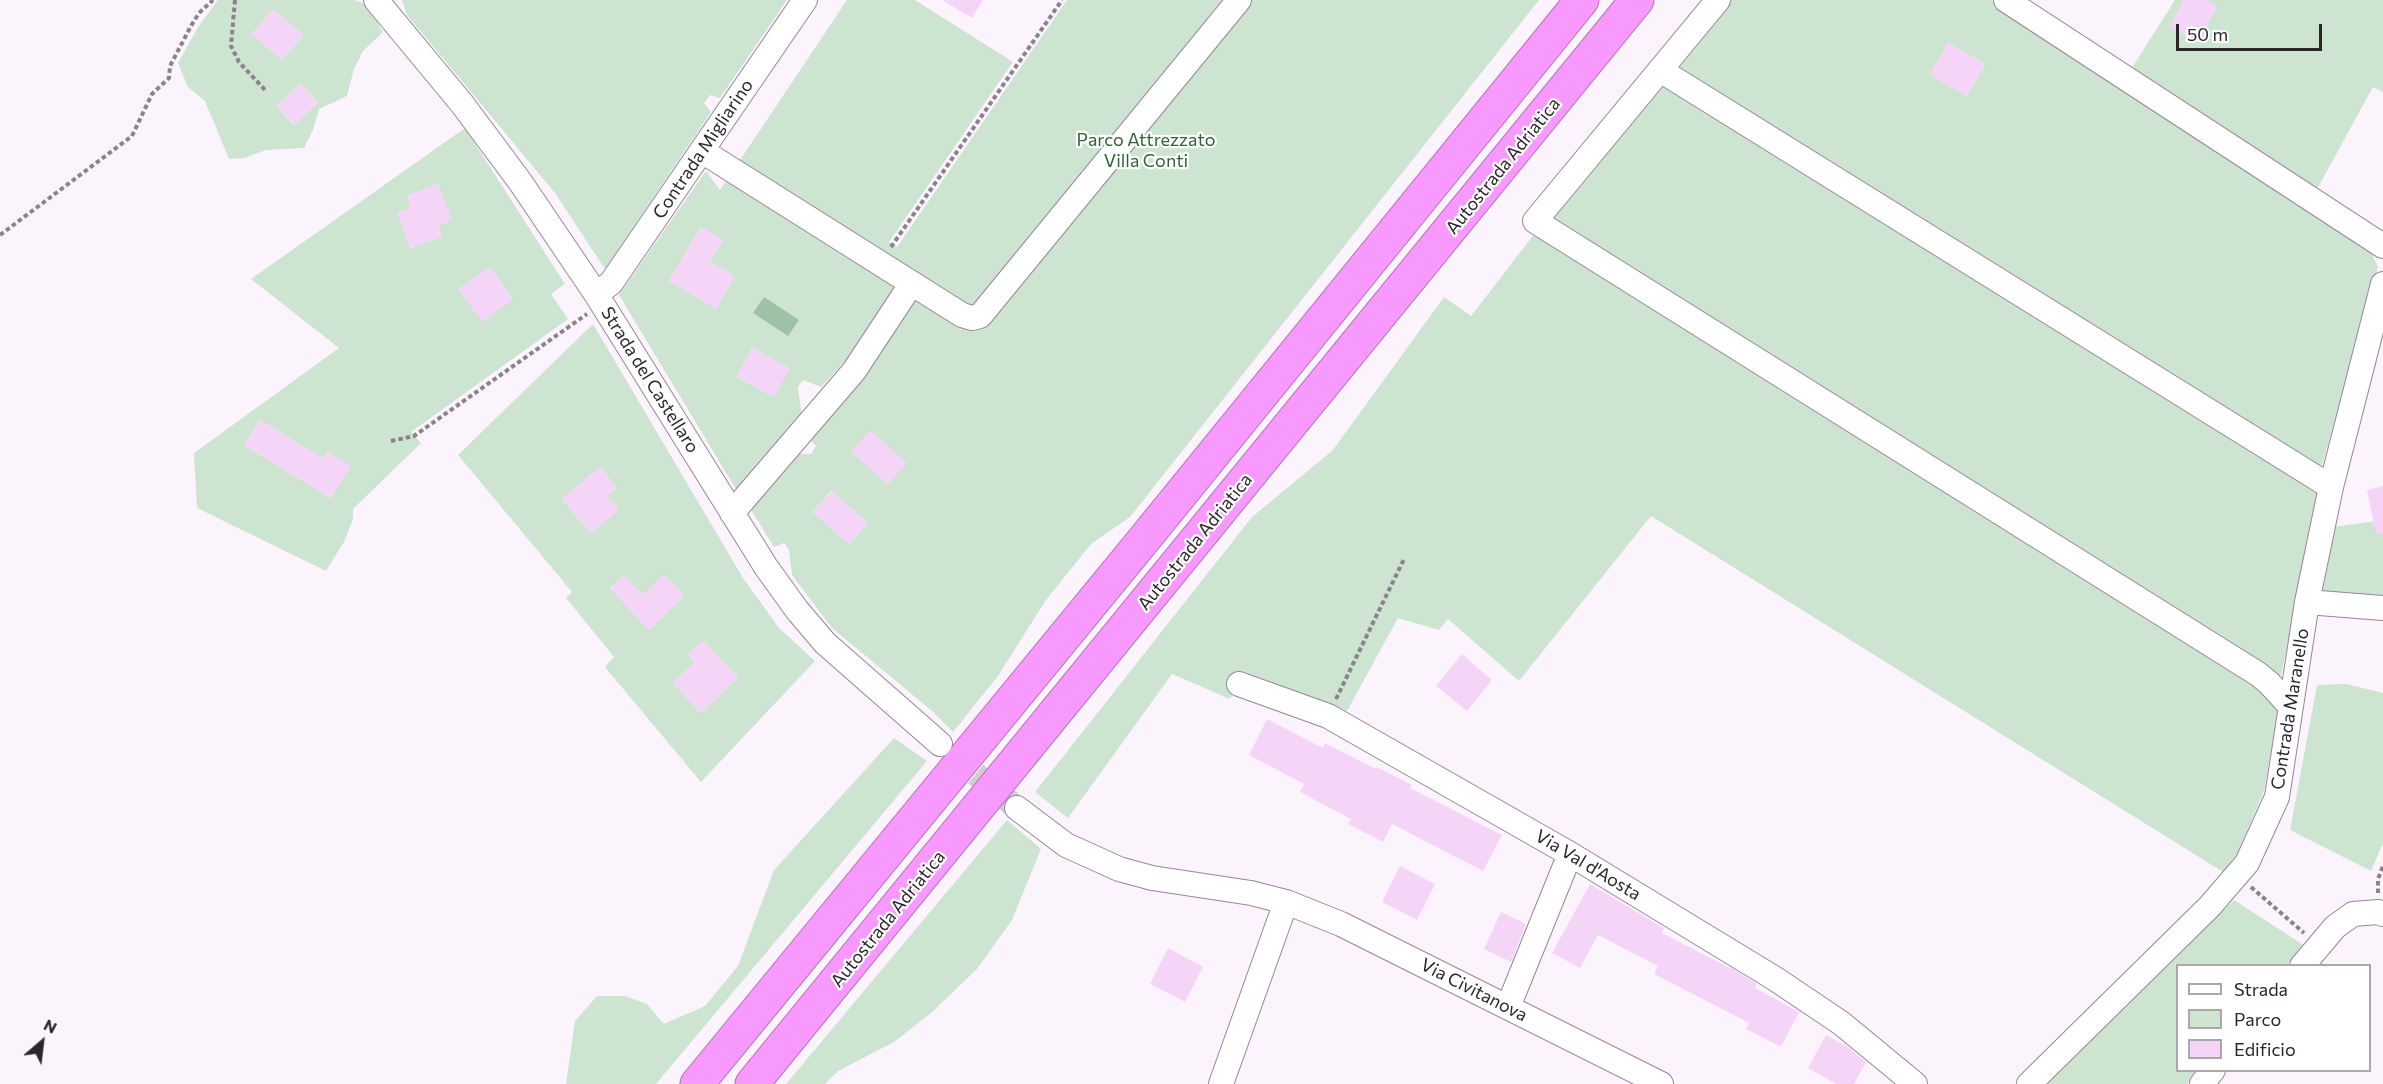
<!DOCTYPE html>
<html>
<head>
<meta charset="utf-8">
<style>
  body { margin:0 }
  #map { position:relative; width:2383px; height:1084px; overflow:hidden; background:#fcf4fd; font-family:Commissioner,sans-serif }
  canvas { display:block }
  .legend { position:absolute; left:2176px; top:964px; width:195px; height:108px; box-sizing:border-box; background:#fff; border:2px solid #aba8ab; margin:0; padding:8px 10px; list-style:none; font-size:18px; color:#2c252c }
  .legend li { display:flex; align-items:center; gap:12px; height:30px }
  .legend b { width:30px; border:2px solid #aba8ab }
  .north { position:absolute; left:12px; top:1012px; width:60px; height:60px; -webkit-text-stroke:4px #fff; paint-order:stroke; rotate:28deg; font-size:16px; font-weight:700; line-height:24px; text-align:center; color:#2c252c }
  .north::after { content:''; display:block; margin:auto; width:21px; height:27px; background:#2c252c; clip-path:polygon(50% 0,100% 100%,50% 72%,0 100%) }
  .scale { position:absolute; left:2176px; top:24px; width:146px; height:27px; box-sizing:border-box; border:3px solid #2c252c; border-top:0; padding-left:8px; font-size:18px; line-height:21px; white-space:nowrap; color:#2c252c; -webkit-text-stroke:4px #fff; paint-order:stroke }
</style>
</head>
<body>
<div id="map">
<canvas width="2383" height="1084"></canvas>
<ul class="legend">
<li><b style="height:8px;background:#fff"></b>Strada</li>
<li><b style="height:16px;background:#cde4d1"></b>Parco</li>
<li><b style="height:16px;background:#f5d5f7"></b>Edificio</li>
</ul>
<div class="north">N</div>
<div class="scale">50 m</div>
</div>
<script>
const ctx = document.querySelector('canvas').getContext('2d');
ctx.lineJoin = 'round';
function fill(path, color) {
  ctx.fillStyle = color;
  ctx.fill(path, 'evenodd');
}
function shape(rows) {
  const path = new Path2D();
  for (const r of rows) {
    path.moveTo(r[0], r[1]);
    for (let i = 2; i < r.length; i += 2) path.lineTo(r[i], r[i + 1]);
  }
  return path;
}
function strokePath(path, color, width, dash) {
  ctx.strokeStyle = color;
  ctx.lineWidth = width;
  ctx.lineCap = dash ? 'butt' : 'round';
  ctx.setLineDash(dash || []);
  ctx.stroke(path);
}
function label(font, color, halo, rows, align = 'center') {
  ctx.font = font + ' Commissioner,sans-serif';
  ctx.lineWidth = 4.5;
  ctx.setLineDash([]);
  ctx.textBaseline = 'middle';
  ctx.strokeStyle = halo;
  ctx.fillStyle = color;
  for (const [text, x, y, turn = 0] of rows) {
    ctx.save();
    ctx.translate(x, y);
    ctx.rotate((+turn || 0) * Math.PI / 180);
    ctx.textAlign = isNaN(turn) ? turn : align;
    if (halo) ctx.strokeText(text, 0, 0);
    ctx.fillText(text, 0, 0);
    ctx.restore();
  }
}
const green = shape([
  [218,0,354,0,361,2,372,13,383,32,363,51,354,69,347,96,319,109,313,130,304,148,266,150,244,158,229,159,205,101,188,87,178,63,198,27],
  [273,9,303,35,282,60,252,34],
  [300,84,318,102,294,125,277,106],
  [402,0,787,0,720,98,710,95,704,103,711,112,605,269,555,193,407,15],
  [847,0,915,0,1013,62,889,242,897,247,1067,0,1539,0,1130,517,1091,544,1046,600,998,676,953,732,932,711,832,628,792,575,789,550,784,543,774,547,751,510,799,454,811,454,816,446,810,440,861,380,846,360,821,387,803,380,798,387,802,417,737,491,619,295,706,171,720,190],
  [701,227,723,240,710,262,734,276,716,308,669,281],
  [752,348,789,368,774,397,737,377],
  [852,451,906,463,888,484],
  [831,491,868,523,849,544,813,512],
  [1729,0,1992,0,2367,244,2378,267,2321,469,1673,70],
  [1948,43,1985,64,1967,96,1930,75],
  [2175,0,2184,0,2170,27,2198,42,2217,6,2206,0,2383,0,2383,92,2373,87,2316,191,2130,71],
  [1662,83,2319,492,2281,676,1552,219],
  [465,128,565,284,551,294,568,319,411,432,421,443,353,509,353,519,344,542,326,571,197,508,194,453,339,348,251,279],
  [438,184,451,220,438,225,442,236,411,248,398,213,411,208,407,196],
  [490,267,513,299,482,321,459,289],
  [260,420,323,459,328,452,350,466,331,498,244,445],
  [1535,233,2280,698,2264,791,2238,852,2223,872,1651,516,1519,681,1448,619,1439,630,1398,618,1347,711,1245,672,1230,699,1172,674,1068,818,1035,792,1252,517,1333,450,1444,297,1471,316],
  [593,324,743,578,779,628,815,661,701,782,605,667,614,657,566,598,572,592,458,455],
  [600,467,617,488,607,496,618,510,591,533,562,499],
  [664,575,684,596,649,630,610,588,624,576,643,595],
  [703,641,738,677,701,713,673,683,695,662,688,655],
  [2383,520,2383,598,2319,594,2333,527],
  [2346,684,2383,693,2383,843,2371,871,2290,830,2317,685],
  [894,738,927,761,656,1084,566,1084,575,1021,597,996,625,996,647,1004,664,1024,705,1006,738,966,774,870],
  [1007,820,1041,849,1012,920,977,969,931,1013,894,1042,838,1071,825,1084,786,1084],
  [2234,900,2305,946,2288,965,2178,966,2178,1070,2199,1071,2187,1084,2046,1084]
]);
const water = shape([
  [764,297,799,320,788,336,753,313]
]);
const building = shape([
  [942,0,983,0,972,18],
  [2184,0,2206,0,2217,6,2198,42,2170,27],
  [273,9,303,35,282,60,251,34],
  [1948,43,1985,64,1967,96,1930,75],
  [300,84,318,102,295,125,277,106],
  [438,184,452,220,438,225,443,236,411,248,397,213,411,208,407,196],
  [701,227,723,240,710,262,735,276,716,309,669,281],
  [490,267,513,299,482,322,459,289],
  [752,348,790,368,774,397,737,377],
  [260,420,323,459,328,452,351,466,331,498,244,445],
  [870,430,907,463,888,484,851,452],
  [600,467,617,488,607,496,619,510,591,533,562,499],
  [2383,486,2383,533,2376,534,2367,490],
  [832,491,868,523,849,544,813,512],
  [624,575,643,595,664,575,684,596,649,630,610,589],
  [703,641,738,677,701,713,673,683,695,662,688,655],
  [1462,654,1492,680,1467,711,1436,686],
  [1267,719,1323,748,1325,743,1376,769,1377,767,1412,785,1410,788,1502,835,1483,871,1392,824,1383,842,1348,824,1351,819,1300,792,1304,784,1249,755],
  [1400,866,1435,884,1417,920,1382,902],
  [1590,884,1664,928,1662,933,1736,971,1757,984,1755,988,1799,1012,1781,1047,1746,1029,1749,1023,1654,974,1658,966,1598,935,1580,968,1552,953],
  [1501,912,1526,924,1511,962,1484,949],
  [1168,948,1203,967,1185,1002,1150,984],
  [1826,1035,1849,1048,1866,1062,1854,1084,1836,1084,1808,1068]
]);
const minorTunnel = shape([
  [948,751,1017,808]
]);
const path = shape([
  [235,0,231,46,239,62,266,91],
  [0,235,132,136,152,94,169,78,170,66,191,26,199,13,213,0],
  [891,247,1062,0],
  [391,441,414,436,587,314],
  [1336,699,1404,559],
  [2251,887,2304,933],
  [2378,893,2378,879,2383,866]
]);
const minor = shape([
  [376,0,463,105,521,183,596,294,766,567,797,610,825,643,940,744],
  [1718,0,1535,221,2258,674,2269,683,2290,706],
  [2006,0,2383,246],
  [1660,70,2331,487],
  [702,151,962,315,972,318,980,316,1239,0],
  [596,294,611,283,805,0],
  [732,513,854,371,912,283],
  [2307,602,2383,608],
  [1239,684,1328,716,1570,854,1774,978,1841,1023,1915,1084],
  [1017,808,1066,845,1119,869,1152,878,1251,893,1286,902,1341,924,1661,1084],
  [2302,966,2335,927,2353,914,2378,912,2383,914],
  [1508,1007,1570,854],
  [1221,1084,1286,902],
  [2029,1084,2210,906,2247,863,2277,797,2307,602,2331,487,2383,284],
  [2202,1084,2213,1070]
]);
const highway = shape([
  [697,1084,1146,537,1582,0],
  [752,1084,1637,0]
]);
const parkNames = [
  ["Parco Attrezzato",1146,140],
  ["Villa Conti",1146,161]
];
const streetNames = [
  ["Contrada Migliarino",703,149,-56],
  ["Autostrada Adriatica",1503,166,-51],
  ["Strada del Castellaro",650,380,58],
  ["Autostrada Adriatica",1195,542,-51],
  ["Contrada Maranello",2290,709,-81],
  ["Via Val d'Aosta",1588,865,31],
  ["Autostrada Adriatica",888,919,-51],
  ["Via Civitanova",1474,990,27]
];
fill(green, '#cde4d1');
fill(water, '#9ec2a5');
fill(building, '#f5d5f7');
strokePath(minorTunnel, '#d2cbd3', 24, [24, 12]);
strokePath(minor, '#978598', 26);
strokePath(highway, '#b070b5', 35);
strokePath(path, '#8a838b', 4, [4.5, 3]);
strokePath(minor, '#fff', 24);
strokePath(highway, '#f799ff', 33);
label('18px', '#2e633b', '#fff', parkNames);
label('18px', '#2c252c', '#fff', streetNames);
</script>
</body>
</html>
